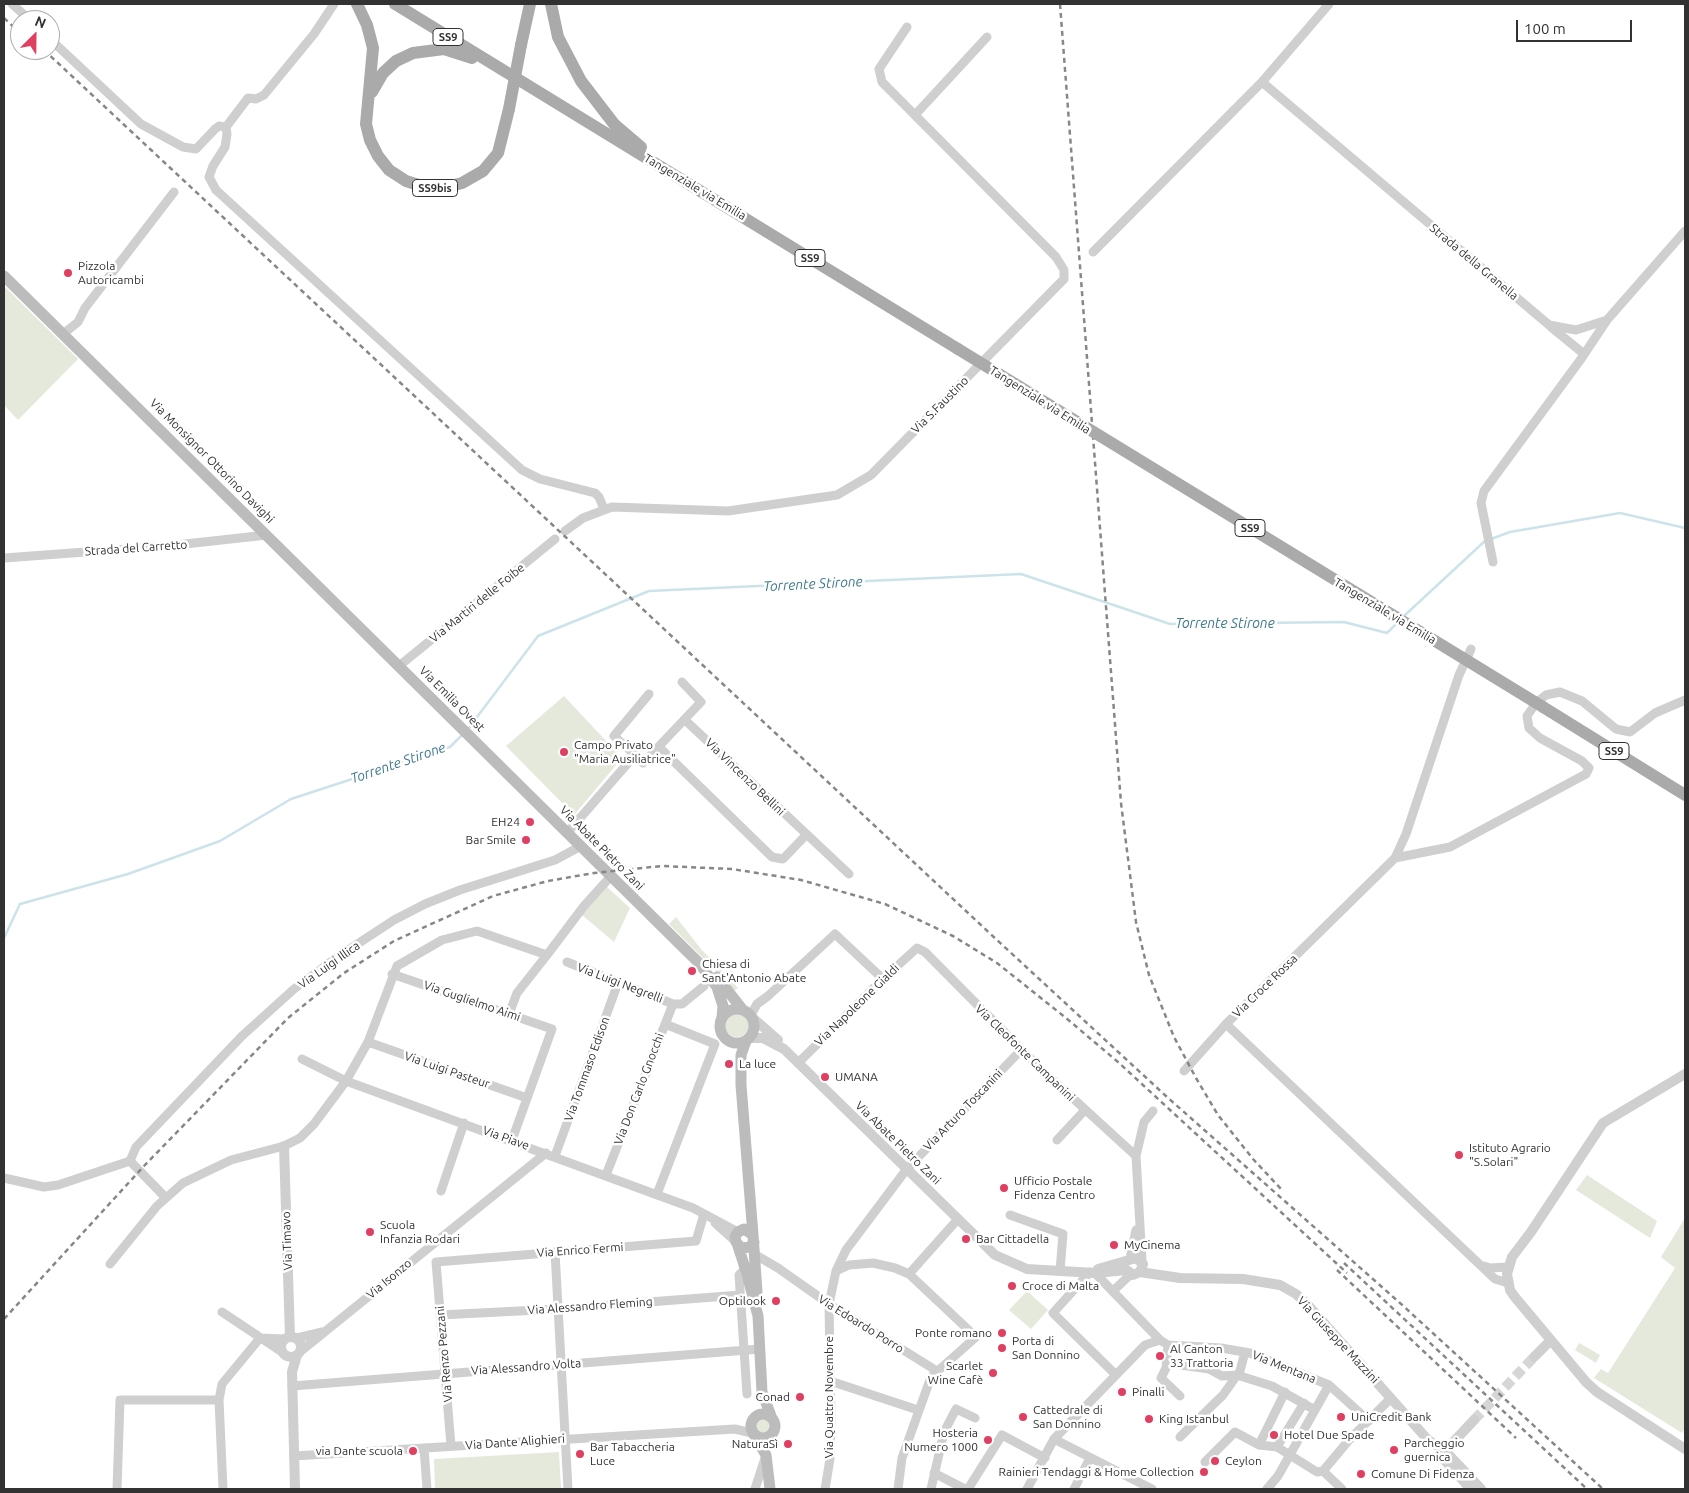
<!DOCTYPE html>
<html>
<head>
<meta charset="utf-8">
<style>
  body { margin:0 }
  #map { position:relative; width:1689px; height:1493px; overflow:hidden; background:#fff; font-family:Ubuntu,sans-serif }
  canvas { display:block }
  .frame { position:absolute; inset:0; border:5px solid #323232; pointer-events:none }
  .north { position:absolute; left:10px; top:10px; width:50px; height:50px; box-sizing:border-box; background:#fff; border:1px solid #adadad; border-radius:50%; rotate:23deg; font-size:14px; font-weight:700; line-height:20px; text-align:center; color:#323232 }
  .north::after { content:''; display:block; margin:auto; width:18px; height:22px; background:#df3f61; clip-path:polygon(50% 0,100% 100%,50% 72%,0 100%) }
  .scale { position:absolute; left:1516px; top:20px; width:116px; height:22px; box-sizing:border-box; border:2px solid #323232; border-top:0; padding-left:6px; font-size:15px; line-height:18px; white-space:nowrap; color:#323232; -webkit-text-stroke:4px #fff; paint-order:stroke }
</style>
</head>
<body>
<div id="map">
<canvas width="1689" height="1493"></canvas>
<div class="frame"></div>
<div class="north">N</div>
<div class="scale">100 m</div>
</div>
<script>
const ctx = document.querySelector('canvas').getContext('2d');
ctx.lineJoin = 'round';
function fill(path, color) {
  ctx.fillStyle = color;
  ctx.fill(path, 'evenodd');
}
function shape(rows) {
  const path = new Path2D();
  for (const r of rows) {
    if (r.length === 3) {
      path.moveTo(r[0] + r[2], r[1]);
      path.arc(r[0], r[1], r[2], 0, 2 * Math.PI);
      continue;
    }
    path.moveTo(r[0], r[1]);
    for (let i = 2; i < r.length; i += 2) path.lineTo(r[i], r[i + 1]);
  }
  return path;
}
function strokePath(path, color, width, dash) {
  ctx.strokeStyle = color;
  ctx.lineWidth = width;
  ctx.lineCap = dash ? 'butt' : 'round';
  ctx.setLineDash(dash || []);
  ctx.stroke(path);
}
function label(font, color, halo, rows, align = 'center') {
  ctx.font = font + ' Ubuntu,sans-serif';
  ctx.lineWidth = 5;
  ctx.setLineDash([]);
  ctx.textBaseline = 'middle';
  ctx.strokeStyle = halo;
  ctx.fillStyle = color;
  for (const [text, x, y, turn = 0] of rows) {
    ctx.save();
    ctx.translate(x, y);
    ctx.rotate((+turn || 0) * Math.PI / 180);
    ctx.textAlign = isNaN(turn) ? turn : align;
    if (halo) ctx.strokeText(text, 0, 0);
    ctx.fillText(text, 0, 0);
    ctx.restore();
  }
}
const green = shape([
  [4,286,78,359,18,420,4,405],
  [564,696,622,758,574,815,506,746],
  [606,886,630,908,614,942,582,915,593,899],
  [676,917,701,949,738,988,732,992,722,977,669,924],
  [737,1025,12],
  [1587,1175,1657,1221,1650,1238,1576,1190],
  [1685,1218,1685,1428,1682,1433,1594,1378,1601,1369,1608,1373,1675,1268,1661,1257],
  [1027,1291,1048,1310,1031,1329,1009,1310],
  [1579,1343,1600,1355,1596,1363,1575,1350],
  [762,1426,8],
  [559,1452,561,1489,435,1489,434,1459]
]);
const stream = shape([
  [1491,539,1510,532,1620,513,1685,528],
  [1404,616,1486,540],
  [468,729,538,636,649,591,1021,574,1170,624,1344,622,1387,633,1398,622],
  [4,938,20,904,128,874,220,841,291,799,450,747,463,734]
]);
const tertiaryTunnel = shape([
  [1474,1420,1534,1357]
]);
const minor = shape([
  [12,4,30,20],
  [50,39,141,124,183,147,196,149,215,129,219,126,226,127,227,134,225,147,213,166,209,177,216,190,522,470,540,479,595,493,599,497,604,509],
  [1262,82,1549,325,1576,330,1607,320,1685,231],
  [915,115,987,37],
  [226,127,248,98,256,99,264,95,314,34,334,4],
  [1093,252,1262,82,1329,4],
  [1551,327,1584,354],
  [63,334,78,322,85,308,174,192],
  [565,531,583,518,612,507,728,511,837,495,871,475,1064,279,1064,270,1056,257,882,82,879,69,907,27],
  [4,558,167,546,267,535],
  [1493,562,1481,503,1484,491,1581,359,1607,320],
  [1471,649,1459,675,1406,834,1395,858,1226,1024,1495,1279,1508,1283],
  [399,666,555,539],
  [685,720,849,874],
  [659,747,772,857,783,859,806,835],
  [635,755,614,736,649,694],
  [567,833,635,755,643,763,701,702,682,682],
  [1395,858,1450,847,1586,774,1589,768,1582,761,1540,738,1529,728,1527,716,1536,703,1546,695,1560,692,1582,701,1616,729,1630,732,1655,713,1685,700],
  [567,962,673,1004,682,1004,704,986],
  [392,974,552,1029,512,1140],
  [509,1014,517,993,547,955],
  [751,1015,757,1004,768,996,835,934,883,979],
  [368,1042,527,1098],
  [302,1059,346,1081,693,1208,738,1232],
  [798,1063,883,979,917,948,925,952,1041,1069,1136,1156],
  [1184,1071,1226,1024],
  [1057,1140,1085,1110],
  [555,1156,618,983],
  [130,1161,136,1147,242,1036,294,989,336,958,394,920,425,904,460,890,555,860,581,846],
  [130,1161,166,1198],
  [606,1175,673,1004],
  [4,1178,44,1187,58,1185,130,1161],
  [441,1191,464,1123],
  [657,1194,715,1044,665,1024],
  [1010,1215,1063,1234,1060,1271],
  [715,1223,736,1242],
  [555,1252,568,1489],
  [754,1254,778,1268,829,1304,937,1371],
  [1130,1259,1136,1230],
  [1142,1261,1136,1156,1144,1122,1153,1111],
  [110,1264,157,1206,183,1183,231,1160,284,1146,300,1138,314,1124,346,1081,368,1042,397,966,442,940,477,931,547,955,584,906,611,876],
  [1484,1266,1490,1268,1507,1267],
  [745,1269,739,1275,747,1394],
  [836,1271,849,1265,873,1263,895,1268,909,1274,976,1337,931,1377,902,1458,898,1489],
  [1090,1272,1053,1313,1116,1375],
  [1095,1273,1160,1340,1168,1345,1221,1348,1250,1353,1329,1385,1369,1421],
  [909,1274,958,1219],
  [1113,1291,1131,1274],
  [222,1312,282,1352],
  [440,1315,558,1309,740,1295],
  [260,1338,284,1339],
  [297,1338,322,1332],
  [1168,1345,1166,1368,1161,1378,1180,1396],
  [301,1351,546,1153],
  [1167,1363,1209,1369,1222,1376,1237,1375,1272,1386,1315,1410],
  [830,1381,918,1410],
  [292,1386,760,1349],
  [1180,1437,1223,1395,1240,1371,1245,1352],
  [1054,1439,1152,1489],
  [1259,1445,1285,1392],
  [451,1446,436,1262,696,1241,704,1214],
  [1277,1447,1304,1403],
  [424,1448,427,1489],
  [1442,1449,1442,1458,1470,1489],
  [294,1456,735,1429,752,1433],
  [1205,1462,1235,1432,1259,1445,1277,1447,1317,1472,1323,1471],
  [1323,1471,1349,1440,1391,1398],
  [1323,1471,1342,1489],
  [934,1473,965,1489],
  [117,1489,120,1400,219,1400],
  [223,1489,219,1400,222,1384,260,1338],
  [755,1489,766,1455],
  [825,1489,830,1459,831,1419,829,1304,836,1271,846,1250,906,1170,1021,1050],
  [931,1489,944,1432,956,1409,975,1418],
  [968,1489,1002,1435,1045,1458],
  [1027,1489,1054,1439,1145,1345,1160,1340],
  [1074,1489,1090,1458],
  [1267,1489,1278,1476,1329,1385]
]);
const tertiary = shape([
  [754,1019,778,1040],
  [750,1038,763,1038,784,1049,995,1255,1027,1269,1095,1273,1127,1270],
  [1685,1074,1603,1123,1531,1232,1512,1257,1507,1274,1510,1290,1514,1296,1586,1382,1597,1392,1685,1449],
  [284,1146,290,1337],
  [1098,1269,1136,1258,1143,1264,1140,1272],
  [1127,1270,1133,1275,1140,1272,1180,1278,1243,1279,1280,1285,1296,1294,1307,1304,1428,1440,1445,1451,1481,1489],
  [291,1347,10],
  [1534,1357,1550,1341],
  [1445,1451,1474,1420],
  [295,1489,292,1372,297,1355]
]);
const secondary = shape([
  [4,276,699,963,717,987,723,1006,722,1018],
  [717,977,742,1009],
  [737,1026,17],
  [746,1041,741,1055,741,1085,753,1235],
  [754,1242,750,1247,741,1248,736,1242,735,1237,738,1232,744,1229,753,1235,757,1292],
  [738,1246,747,1274,753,1275],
  [747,1274,758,1316,762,1392,771,1416],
  [763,1426,12],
  [754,1435,766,1455,770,1489]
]);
const primary = shape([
  [357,4,367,25,373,48,366,124,370,140,378,156,389,170,406,181,425,187,443,188,462,183,483,171,498,153,509,109],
  [395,4,958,349],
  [551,4,558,37,581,81,614,124,641,147],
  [521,45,530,4],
  [372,92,383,73,396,61,413,53,444,49,472,58],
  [1543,707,1685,795]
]);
const rail = shape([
  [1060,4,1121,803,1136,922,1149,975,1174,1037,1196,1078,1218,1115,1253,1159,1281,1189],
  [4,18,20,33],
  [44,50,997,940,1167,1097,1400,1303,1603,1489],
  [1344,1263,1587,1489],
  [1337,1270,1516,1438],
  [4,1319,144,1166,288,1018,344,973,394,941,493,896,548,881,594,873,662,866,732,869,801,880,885,904,953,936,997,963,1066,1018,1118,1062,1347,1273]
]);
const primaryBridge = shape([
  [509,109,521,45],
  [958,349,1543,707]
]);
const markers = [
  [68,273,5,"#df3f61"],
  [564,752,5,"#df3f61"],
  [530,822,5,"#df3f61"],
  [526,840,5,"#df3f61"],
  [692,971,5,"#df3f61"],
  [729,1064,5,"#df3f61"],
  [825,1077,5,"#df3f61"],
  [1459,1155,5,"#df3f61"],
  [1004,1188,5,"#df3f61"],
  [370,1232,5,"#df3f61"],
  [966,1239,5,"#df3f61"],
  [1114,1245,5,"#df3f61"],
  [1012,1286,5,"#df3f61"],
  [776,1301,5,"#df3f61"],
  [1002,1333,5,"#df3f61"],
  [1002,1348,5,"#df3f61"],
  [1160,1356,5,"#df3f61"],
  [993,1373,5,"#df3f61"],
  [1122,1392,5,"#df3f61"],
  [800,1397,5,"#df3f61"],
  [1023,1417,5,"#df3f61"],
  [1341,1417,5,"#df3f61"],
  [1149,1419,5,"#df3f61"],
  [1274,1435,5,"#df3f61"],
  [988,1440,5,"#df3f61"],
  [788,1444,5,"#df3f61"],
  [1394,1450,5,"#df3f61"],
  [413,1451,5,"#df3f61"],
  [580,1454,5,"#df3f61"],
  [1215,1461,5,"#df3f61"],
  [1204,1472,5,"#df3f61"],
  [1361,1474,5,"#df3f61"]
];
const shields = [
  [448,37,30],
  [435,188,45],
  [810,258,30],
  [1250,528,30],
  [1614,751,30]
];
const shieldNames = [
  ["SS9",448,37],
  ["SS9bis",435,188],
  ["SS9",810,258],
  ["SS9",1250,528],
  ["SS9",1614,751]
];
const streetNames = [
  ["Tangenziale via Emilia",695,187,31],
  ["Strada della Granella",1474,262,40],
  ["Tangenziale via Emilia",1040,400,32],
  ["Via S.Faustino",940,405,-45],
  ["Via Monsignor Ottorino Davighi",212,461,45],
  ["Strada del Carretto",136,548,-4],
  ["Via Martiri delle Foibe",477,603,-39],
  ["Tangenziale via Emilia",1385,611,31],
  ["Via Emilia Ovest",452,699,45],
  ["Via Vincenzo Bellini",745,777,44],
  ["Via Abate Pietro Zani",602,848,45],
  ["Via Luigi Illica",329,965,-35],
  ["Via Luigi Negrelli",620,983,21],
  ["Via Croce Rossa",1265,986,-44],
  ["Via Guglielmo Aimi",472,1001,19],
  ["Via Napoleone Gialdi",857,1005,-44],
  ["Via Cleofonte Campanini",1025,1053,44],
  ["Via Tommaso Edison",587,1069,-70],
  ["Via Luigi Pasteur",447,1070,19],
  ["Via Don Carlo Gnocchi",639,1089,-69],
  ["Via Arturo Toscanini",963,1110,-46],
  ["Via Piave",506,1138,20],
  ["Via Abate Pietro Zani",898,1143,44],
  ["Via Timavo",287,1241,-92],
  ["Via Enrico Fermi",580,1250,-4],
  ["Via Isonzo",389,1279,-40],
  ["Via Alessandro Fleming",590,1306,-4],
  ["Via Edoardo Porro",861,1324,32],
  ["Via Giuseppe Mazzini",1338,1340,47],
  ["Via Renzo Pezzani",444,1354,-95],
  ["Via Alessandro Volta",526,1367,-4],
  ["Via Mentana",1284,1367,22],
  ["Via Quattro Novembre",829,1397,-90],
  ["Via Dante Alighieri",515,1442,-4]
];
const poiNames = [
  ["Pizzola",78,266],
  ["Autoricambi",78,280],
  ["Campo Privato",574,745],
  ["\"Maria Ausiliatrice\"",574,759],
  ["EH24",520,822,"right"],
  ["Bar Smile",516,840,"right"],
  ["Chiesa di",702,964],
  ["Sant'Antonio Abate",702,978],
  ["La luce",739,1064],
  ["UMANA",835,1077],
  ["Istituto Agrario",1469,1148],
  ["\"S.Solari\"",1469,1162],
  ["Ufficio Postale",1014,1181],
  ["Fidenza Centro",1014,1195],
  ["Scuola",380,1225],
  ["Infanzia Rodari",380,1239],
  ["Bar Cittadella",976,1239],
  ["MyCinema",1124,1245],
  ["Croce di Malta",1022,1286],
  ["Optilook",766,1301,"right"],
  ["Ponte romano",992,1333,"right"],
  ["Porta di",1012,1341],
  ["San Donnino",1012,1355],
  ["Al Canton",1170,1349],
  ["33 Trattoria",1170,1363],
  ["Scarlet",983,1366,"right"],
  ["Wine Cafè",983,1380,"right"],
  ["Pinalli",1132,1392],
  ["Conad",790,1397,"right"],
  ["Cattedrale di",1033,1410],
  ["San Donnino",1033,1424],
  ["UniCredit Bank",1351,1417],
  ["King Istanbul",1159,1419],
  ["Hosteria",978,1433,"right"],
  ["Numero 1000",978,1447,"right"],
  ["Hotel Due Spade",1284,1435],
  ["Parcheggio",1404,1443],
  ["guernica",1404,1457],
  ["NaturaSì",778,1444,"right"],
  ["Bar Tabaccheria",590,1447],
  ["Luce",590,1461],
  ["via Dante scuola",403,1451,"right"],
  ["Ceylon",1225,1461],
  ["Rainieri Tendaggi & Home Collection",1194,1472,"right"],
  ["Comune Di Fidenza",1371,1474]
];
const waterNames = [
  ["Torrente Stirone",813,584,-3],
  ["Torrente Stirone",1225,623],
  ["Torrente Stirone",398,763,-19]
];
fill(green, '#e4e9dc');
strokePath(stream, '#cce3ea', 2.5);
strokePath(tertiaryTunnel, '#d6d6d6', 10, [10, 5]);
strokePath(minor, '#cfcfcf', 9);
strokePath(tertiary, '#cfcfcf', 10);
strokePath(secondary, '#bcbcbc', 11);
strokePath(primary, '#aaa', 12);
strokePath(rail, '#878787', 2.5, [5, 4]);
strokePath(primaryBridge, '#aaa', 12);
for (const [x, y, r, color] of markers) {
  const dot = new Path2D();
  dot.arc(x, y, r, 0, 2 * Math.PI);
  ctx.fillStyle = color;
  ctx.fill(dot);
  strokePath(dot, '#fff', 2);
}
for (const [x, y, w] of shields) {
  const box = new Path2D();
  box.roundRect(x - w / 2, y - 8.5, w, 17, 4);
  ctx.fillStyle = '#fff';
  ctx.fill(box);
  strokePath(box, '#323232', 1);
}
label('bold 11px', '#323232', null, shieldNames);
label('12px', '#323232', '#fff', streetNames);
label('12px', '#323232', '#fff', poiNames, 'left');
label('italic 14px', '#407a8c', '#fff', waterNames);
</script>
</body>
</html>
